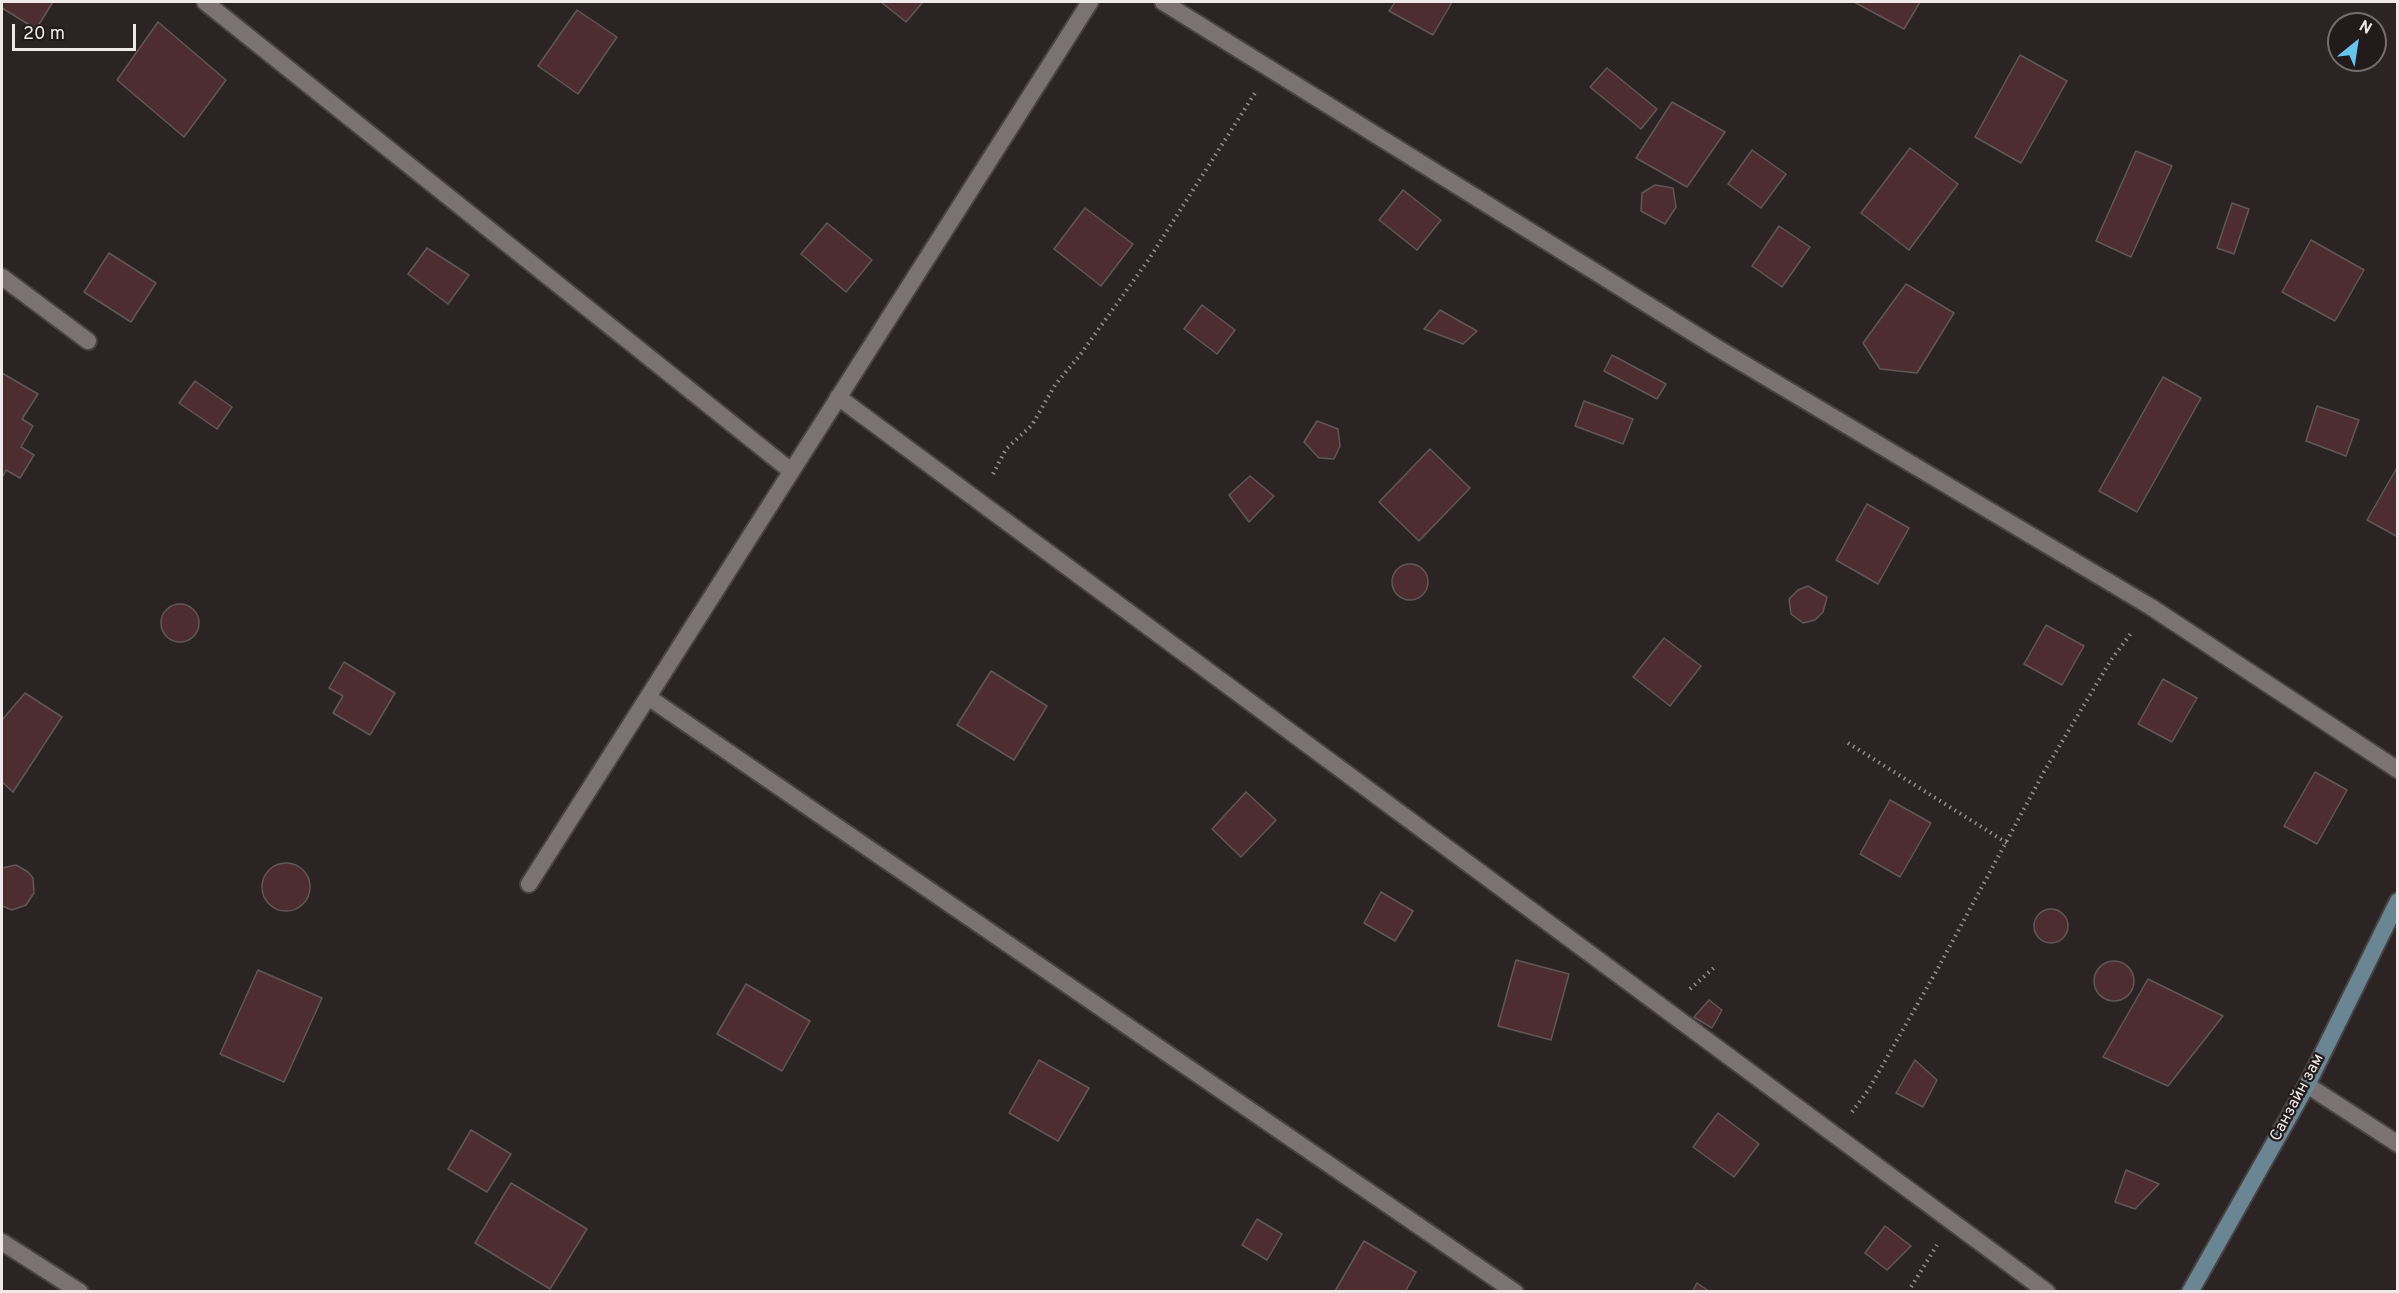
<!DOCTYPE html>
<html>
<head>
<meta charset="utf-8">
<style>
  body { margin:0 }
  #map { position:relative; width:2399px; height:1293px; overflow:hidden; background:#2c2424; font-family:Overpass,sans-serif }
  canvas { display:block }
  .frame { position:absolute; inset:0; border:3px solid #efe9ea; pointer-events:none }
  .north { position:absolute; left:2327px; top:12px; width:60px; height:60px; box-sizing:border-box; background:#221a1b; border:2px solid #746d6e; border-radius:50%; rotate:30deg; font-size:16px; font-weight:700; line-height:24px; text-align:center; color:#efe9ea }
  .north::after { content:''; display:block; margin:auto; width:21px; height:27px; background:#66c4ef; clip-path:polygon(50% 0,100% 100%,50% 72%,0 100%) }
  .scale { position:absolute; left:12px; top:24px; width:124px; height:27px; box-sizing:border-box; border:3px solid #efe9ea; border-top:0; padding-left:8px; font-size:18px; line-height:21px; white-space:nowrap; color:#efe9ea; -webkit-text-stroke:4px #221a1b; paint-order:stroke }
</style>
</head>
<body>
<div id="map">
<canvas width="2399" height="1293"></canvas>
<div class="frame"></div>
<div class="north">N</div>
<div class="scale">20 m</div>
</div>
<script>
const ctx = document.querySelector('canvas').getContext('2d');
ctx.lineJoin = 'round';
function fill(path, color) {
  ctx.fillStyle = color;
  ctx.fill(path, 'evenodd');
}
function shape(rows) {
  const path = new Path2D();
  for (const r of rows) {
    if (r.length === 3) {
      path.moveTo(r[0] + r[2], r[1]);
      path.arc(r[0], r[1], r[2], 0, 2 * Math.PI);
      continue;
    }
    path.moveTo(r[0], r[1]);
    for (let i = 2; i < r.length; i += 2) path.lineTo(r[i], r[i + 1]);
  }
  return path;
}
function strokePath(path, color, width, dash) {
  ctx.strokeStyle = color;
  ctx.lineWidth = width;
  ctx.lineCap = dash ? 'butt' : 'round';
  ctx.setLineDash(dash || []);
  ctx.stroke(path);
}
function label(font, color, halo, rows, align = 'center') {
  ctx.font = font + ' Overpass,sans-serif';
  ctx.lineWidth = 4.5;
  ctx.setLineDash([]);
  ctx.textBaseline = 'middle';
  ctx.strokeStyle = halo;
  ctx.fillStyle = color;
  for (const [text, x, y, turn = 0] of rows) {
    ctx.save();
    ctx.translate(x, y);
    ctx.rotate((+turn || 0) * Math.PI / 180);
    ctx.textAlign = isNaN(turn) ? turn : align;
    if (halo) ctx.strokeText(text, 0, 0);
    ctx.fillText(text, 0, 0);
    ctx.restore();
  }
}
const building = shape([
  [2,2,53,2,36,29,2,8,2,2],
  [881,2,923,2,906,22,881,2],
  [1395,2,1452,2,1433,35,1389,11,1395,2],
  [1854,2,1920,2,1904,29,1854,2],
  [577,10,617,37,578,94,538,66,577,10],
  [158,22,226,80,184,137,117,80,158,22],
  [2020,55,2067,81,2021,163,1975,137,2020,55],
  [1607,68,1657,109,1641,129,1590,87,1607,68],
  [1672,102,1725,132,1687,187,1636,158,1672,102],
  [1910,148,1958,184,1909,250,1861,213,1910,148],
  [1752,150,1786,174,1761,208,1728,184,1752,150],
  [2136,151,2172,166,2131,257,2096,241,2136,151],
  [1655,185,1673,188,1676,207,1665,224,1641,211,1642,193,1655,185],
  [1403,190,1441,220,1417,250,1379,220,1403,190],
  [2232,203,2249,209,2234,254,2217,248,2232,203],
  [1085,208,1133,244,1101,286,1054,249,1085,208],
  [827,223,872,260,846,292,801,254,827,223],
  [1779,226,1810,247,1782,287,1752,266,1779,226],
  [2311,240,2364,270,2335,321,2282,292,2311,240],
  [427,248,469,275,448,304,408,274,427,248],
  [109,253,156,283,131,322,84,292,109,253],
  [1906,284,1954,313,1917,373,1880,369,1863,343,1906,284],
  [1202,305,1235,330,1217,354,1184,329,1202,305],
  [1440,310,1477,331,1463,344,1424,329,1440,310],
  [1612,355,1666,384,1657,399,1604,371,1612,355],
  [2,373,38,394,22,419,33,426,21,447,34,455,20,478,6,470,2,478,2,373],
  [2163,377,2201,398,2137,512,2099,491,2163,377],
  [195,381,232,407,217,429,179,403,195,381],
  [1584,401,1633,419,1623,444,1575,426,1584,401],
  [2317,406,2359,420,2346,456,2306,441,2317,406],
  [1317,421,1338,429,1340,446,1334,459,1319,458,1304,442,1317,421],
  [1430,449,1470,488,1419,541,1379,502,1430,449],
  [2398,466,2398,537,2367,520,2398,466],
  [1250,476,1274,496,1249,522,1229,495,1250,476],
  [1867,504,1909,528,1878,584,1836,560,1867,504],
  [1410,582,18],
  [1808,586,1827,597,1823,612,1815,620,1803,623,1791,614,1789,599,1798,590,1808,586],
  [180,623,19],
  [2046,625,2084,646,2062,685,2024,664,2046,625],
  [1664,638,1701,666,1670,706,1633,677,1664,638],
  [344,662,395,693,370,735,333,713,343,696,329,688,344,662],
  [991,671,1047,706,1014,760,957,725,991,671],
  [2163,679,2197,698,2172,742,2138,724,2163,679],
  [25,693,62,717,13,792,2,782,2,720,25,693],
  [2315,772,2347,790,2317,844,2284,826,2315,772],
  [1246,792,1276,820,1241,857,1212,829,1246,792],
  [1890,800,1931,823,1900,877,1860,854,1890,800],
  [286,887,24],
  [16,865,28,872,33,878,34,893,26,905,12,910,2,906,2,868,16,865],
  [1381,892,1413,911,1395,941,1364,923,1381,892],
  [2051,926,17],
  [1516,960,1569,974,1551,1040,1498,1026,1516,960],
  [2114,981,20],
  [258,970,322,998,284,1082,220,1054,258,970],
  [2148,979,2223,1016,2168,1086,2103,1057,2148,979],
  [746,984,810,1021,782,1071,717,1034,746,984],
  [1709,1000,1722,1010,1712,1028,1694,1017,1709,1000],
  [1039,1060,1089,1088,1058,1141,1009,1113,1039,1060],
  [1915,1060,1937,1080,1923,1107,1896,1093,1915,1060],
  [1718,1113,1759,1144,1734,1177,1693,1147,1718,1113],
  [471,1130,511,1154,487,1192,448,1169,471,1130],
  [2126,1170,2159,1184,2135,1209,2115,1202,2126,1170],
  [511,1183,587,1229,550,1289,475,1243,511,1183],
  [1257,1219,1282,1234,1267,1260,1242,1245,1257,1219],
  [1885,1226,1911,1246,1887,1270,1865,1253,1885,1226],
  [1364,1241,1416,1272,1405,1292,1335,1291,1364,1241],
  [1697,1283,1710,1292,1692,1292,1697,1283]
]);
const path = shape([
  [993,474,1006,449,1032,425,1055,385,1080,355,1149,259,1255,93],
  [1848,743,2007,843],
  [1690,989,1716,966],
  [1852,1112,1869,1089,1937,970,2045,770,2111,660,2132,632],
  [1908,1292,1937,1245]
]);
const minor = shape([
  [205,2,791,471],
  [1163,2,1714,346,2151,607,2398,770],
  [2,277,88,341],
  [838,397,2047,1292],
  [648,697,1515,1292],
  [529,884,1090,2],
  [2307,1085,2398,1144],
  [2,1242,80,1292]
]);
const secondary = shape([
  [2190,1292,2307,1085,2398,901]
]);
const streetNames = [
  ["Санзайн зам",2298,1098,-62]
];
fill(building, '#4e2d30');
strokePath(building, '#605757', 1.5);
strokePath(minor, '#494242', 20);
strokePath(secondary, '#494242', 20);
strokePath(path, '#979090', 4, [1.5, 4.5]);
strokePath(minor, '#7c7272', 16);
strokePath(secondary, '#6a8593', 16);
label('16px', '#efe9ea', '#221a1b', streetNames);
</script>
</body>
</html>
